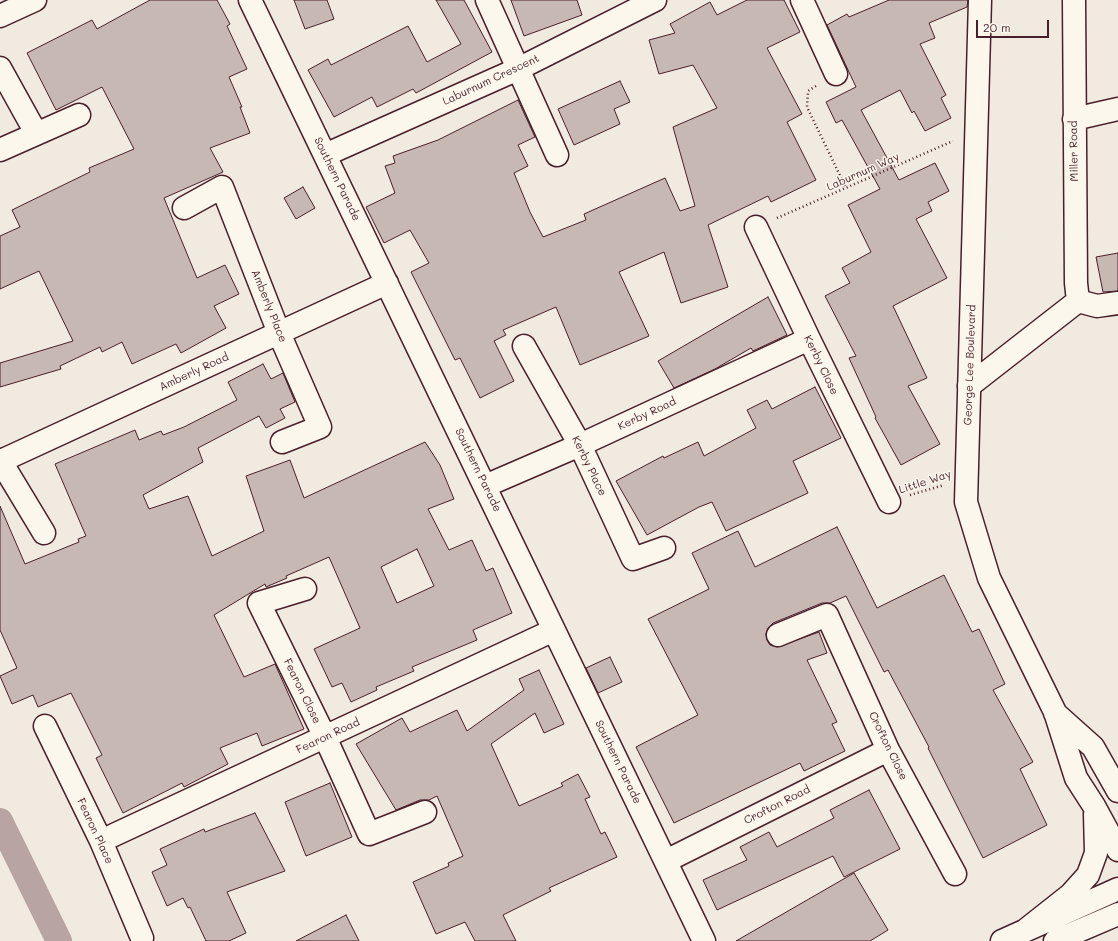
<!DOCTYPE html>
<html>
<head>
<meta charset="utf-8">
<style>
  body { margin:0 }
  #map { position:relative; width:1118px; height:941px; overflow:hidden; background:#f0eae0; font-family:Mali,sans-serif }
  canvas { display:block }
  .scale { position:absolute; left:976px; top:20px; width:73px; height:18px; box-sizing:border-box; border:2px solid #4a1f2b; border-top:0; padding-left:5px; font-size:12px; line-height:14px; white-space:nowrap; color:#4a1f2b; -webkit-text-stroke:3px #fbf7ec; paint-order:stroke }
</style>
</head>
<body>
<div id="map">
<canvas width="1118" height="941"></canvas>
<div class="scale">20 m</div>
</div>
<script>
const ctx = document.querySelector('canvas').getContext('2d');
ctx.lineJoin = 'round';
function shape(rows) {
  const path = new Path2D();
  for (const r of rows) {
    path.moveTo(r[0], r[1]);
    for (let i = 2; i < r.length; i += 2) path.lineTo(r[i], r[i + 1]);
  }
  return path;
}
function strokePath(path, color, width, dash) {
  ctx.strokeStyle = color;
  ctx.lineWidth = width;
  ctx.lineCap = dash ? 'butt' : 'round';
  ctx.setLineDash(dash || []);
  ctx.stroke(path);
}
function fill(path, color) {
  ctx.fillStyle = color;
  ctx.fill(path, 'evenodd');
}
function label(font, color, halo, rows, align = 'center') {
  ctx.font = font + ' Mali,sans-serif';
  ctx.lineWidth = 3;
  ctx.setLineDash([]);
  ctx.textBaseline = 'middle';
  ctx.strokeStyle = halo;
  ctx.fillStyle = color;
  for (const [text, x, y, turn = 0] of rows) {
    ctx.save();
    ctx.translate(x, y);
    ctx.rotate((+turn || 0) * Math.PI / 180);
    ctx.textAlign = isNaN(turn) ? turn : align;
    if (halo) ctx.strokeText(text, 0, 0);
    ctx.fillText(text, 0, 0);
    ctx.restore();
  }
}
const canal = shape([
  [0,821,59,941]
]);
const building = shape([
  [150,0,217,0,230,24,227,26,247,69,229,77,242,107,240,107,250,133,210,148,223,172,164,198,197,278,225,265,239,294,214,306,226,328,181,353,176,344,132,364,122,342,102,352,100,347,60,366,61,369,0,387,0,363,73,341,39,271,0,289,0,236,20,227,12,210,90,172,89,168,134,149,102,87,56,110,27,53,92,20,97,29,150,0],
  [294,0,327,0,334,19,305,29,294,0],
  [436,0,464,0,492,52,416,93,413,89,377,107,372,97,334,117,308,70,328,59,331,65,408,26,427,62,461,44,436,0],
  [511,0,577,0,582,15,524,36,511,0],
  [747,0,784,0,800,32,767,48,802,114,787,122,816,180,771,202,768,196,708,225,728,287,681,303,664,252,619,272,649,336,580,365,556,307,503,330,506,335,494,341,514,381,480,398,460,358,455,360,411,272,429,263,410,230,384,243,366,207,395,193,385,166,395,163,393,156,438,140,518,100,535,137,518,145,528,166,514,173,530,212,543,237,586,220,584,214,665,178,680,211,695,206,673,127,717,108,693,65,659,74,649,40,675,33,670,24,710,2,717,15,747,0],
  [889,0,968,0,967,7,929,23,935,38,920,44,946,95,941,98,951,118,925,131,914,111,912,113,900,90,861,110,899,180,935,163,949,191,928,202,932,211,916,219,947,278,893,306,927,378,908,386,940,444,901,465,875,418,876,417,849,358,856,356,825,296,850,283,842,268,871,252,848,205,880,189,842,120,836,123,826,102,856,87,827,25,847,14,849,17,889,0],
  [620,81,630,102,614,109,620,124,574,145,558,109,620,81],
  [303,187,315,208,296,219,284,198,303,187],
  [1118,253,1118,291,1103,292,1096,257,1118,253],
  [768,297,787,335,753,351,751,348,715,369,674,388,658,361,768,297],
  [263,364,271,379,283,373,295,402,280,409,285,418,266,428,259,416,198,448,203,462,143,495,149,509,188,496,212,556,264,531,246,476,290,460,304,498,425,442,440,465,454,499,428,509,449,550,472,540,486,571,493,568,512,613,473,630,477,640,412,667,414,671,376,687,377,690,351,702,342,683,332,687,314,649,360,628,329,557,286,576,287,578,266,587,265,584,214,615,244,677,275,664,304,729,262,746,257,733,220,748,228,764,184,787,182,783,123,813,96,758,102,755,71,693,38,707,33,695,12,704,0,676,17,668,0,630,0,506,25,564,79,542,78,539,86,536,55,464,135,430,139,440,161,431,163,435,184,427,237,400,228,382,263,364],
  [417,549,434,586,397,603,381,567,417,549],
  [815,387,841,438,793,461,808,493,726,531,712,502,699,507,647,535,616,481,663,456,664,458,698,442,704,456,756,428,747,410,767,400,772,409,815,387],
  [837,527,877,608,944,575,972,632,979,629,1005,684,993,690,1033,762,1020,769,1047,825,983,858,928,748,929,747,888,670,884,672,846,596,830,603,822,603,773,623,768,628,766,634,767,640,770,645,777,647,819,632,827,653,807,660,837,722,832,724,845,751,804,771,800,763,674,823,636,747,698,715,648,619,709,589,692,553,738,531,755,567,837,527],
  [610,657,622,682,598,693,586,668,610,657],
  [539,670,564,724,544,733,535,713,491,744,519,806,563,786,561,783,578,774,590,797,585,799,601,834,605,832,617,857,549,888,551,891,503,915,516,941,475,941,465,922,436,934,413,882,449,866,448,863,463,856,437,796,429,800,420,800,396,810,356,744,402,718,410,732,457,710,467,731,524,690,519,679,539,670],
  [330,783,352,837,306,856,285,802,330,783],
  [869,790,900,849,844,877,833,856,717,910,703,880,747,860,740,847,769,832,777,847,834,818,830,810,869,790],
  [255,813,285,871,227,892,246,933,229,941,206,941,190,907,188,908,183,898,167,906,152,872,167,865,160,849,204,829,205,832,255,813],
  [854,873,888,930,870,941,736,941,854,873],
  [346,915,359,941,296,941,346,915]
]);
const path = shape([
  [816,86,808,91,807,107,846,188],
  [777,218,953,141],
  [910,495,944,485]
]);
const street = shape([
  [250,0,704,941],
  [487,0,557,155],
  [802,0,836,74],
  [1074,0,1076,283,1078,301],
  [0,16,35,0],
  [0,68,36,133],
  [1074,119,1118,109],
  [0,150,79,115],
  [325,155,518,69,655,0],
  [184,208,222,187,279,333,320,427,282,442],
  [756,227,809,339,889,502],
  [1078,301,1097,306,1118,303],
  [524,346,580,445,633,559,664,548],
  [969,386,1078,301],
  [0,460,44,533],
  [1,461,387,283],
  [485,486,580,445,809,339],
  [305,589,259,603,325,737,369,834,425,812],
  [778,635,827,615,888,750,955,874],
  [45,726,101,841,142,938],
  [101,841,554,630],
  [666,861,888,750]
]);
const secondary = shape([
  [980,0,966,502,989,578,1055,712,1076,778,1094,806,1118,850],
  [1055,713,1093,747,1118,791],
  [1027,929,1070,895,1088,875,1096,853,1095,814],
  [1002,941,1118,889],
  [1055,941,1118,914]
]);
const streetNames = [
  ["Laburnum Crescent",491,80,-25],
  ["Miller Road",1074,151,-91],
  ["Laburnum Way",863,172,-24],
  ["Southern Parade",337,179,64],
  ["Amberly Place",269,306,68],
  ["Kerby Close",821,365,64],
  ["George Lee Boulevard",970,365,-88],
  ["Amberly Road",194,372,-25],
  ["Kerby Road",647,414,-25],
  ["Kerby Place",589,466,64],
  ["Southern Parade",478,470,64],
  ["Little Way",925,482,-18],
  ["Fearon Close",302,691,64],
  ["Fearon Road",328,736,-25],
  ["Crofton Close",888,746,64],
  ["Southern Parade",618,762,64],
  ["Crofton Road",777,805,-27],
  ["Fearon Place",95,831,65]
];
strokePath(canal, '#b8a4a2', 26);
fill(building, '#c8b8b3');
strokePath(building, '#4a1f2b', 1);
strokePath(street, '#4a1f2b', 25);
strokePath(secondary, '#4a1f2b', 25);
strokePath(path, '#4a1f2b', 2.5, [1, 3]);
strokePath(street, '#fbf7ec', 22);
strokePath(secondary, '#fbf7ec', 22);
label('11px', '#4a1f2b', '#fbf7ec', streetNames);
</script>
</body>
</html>
